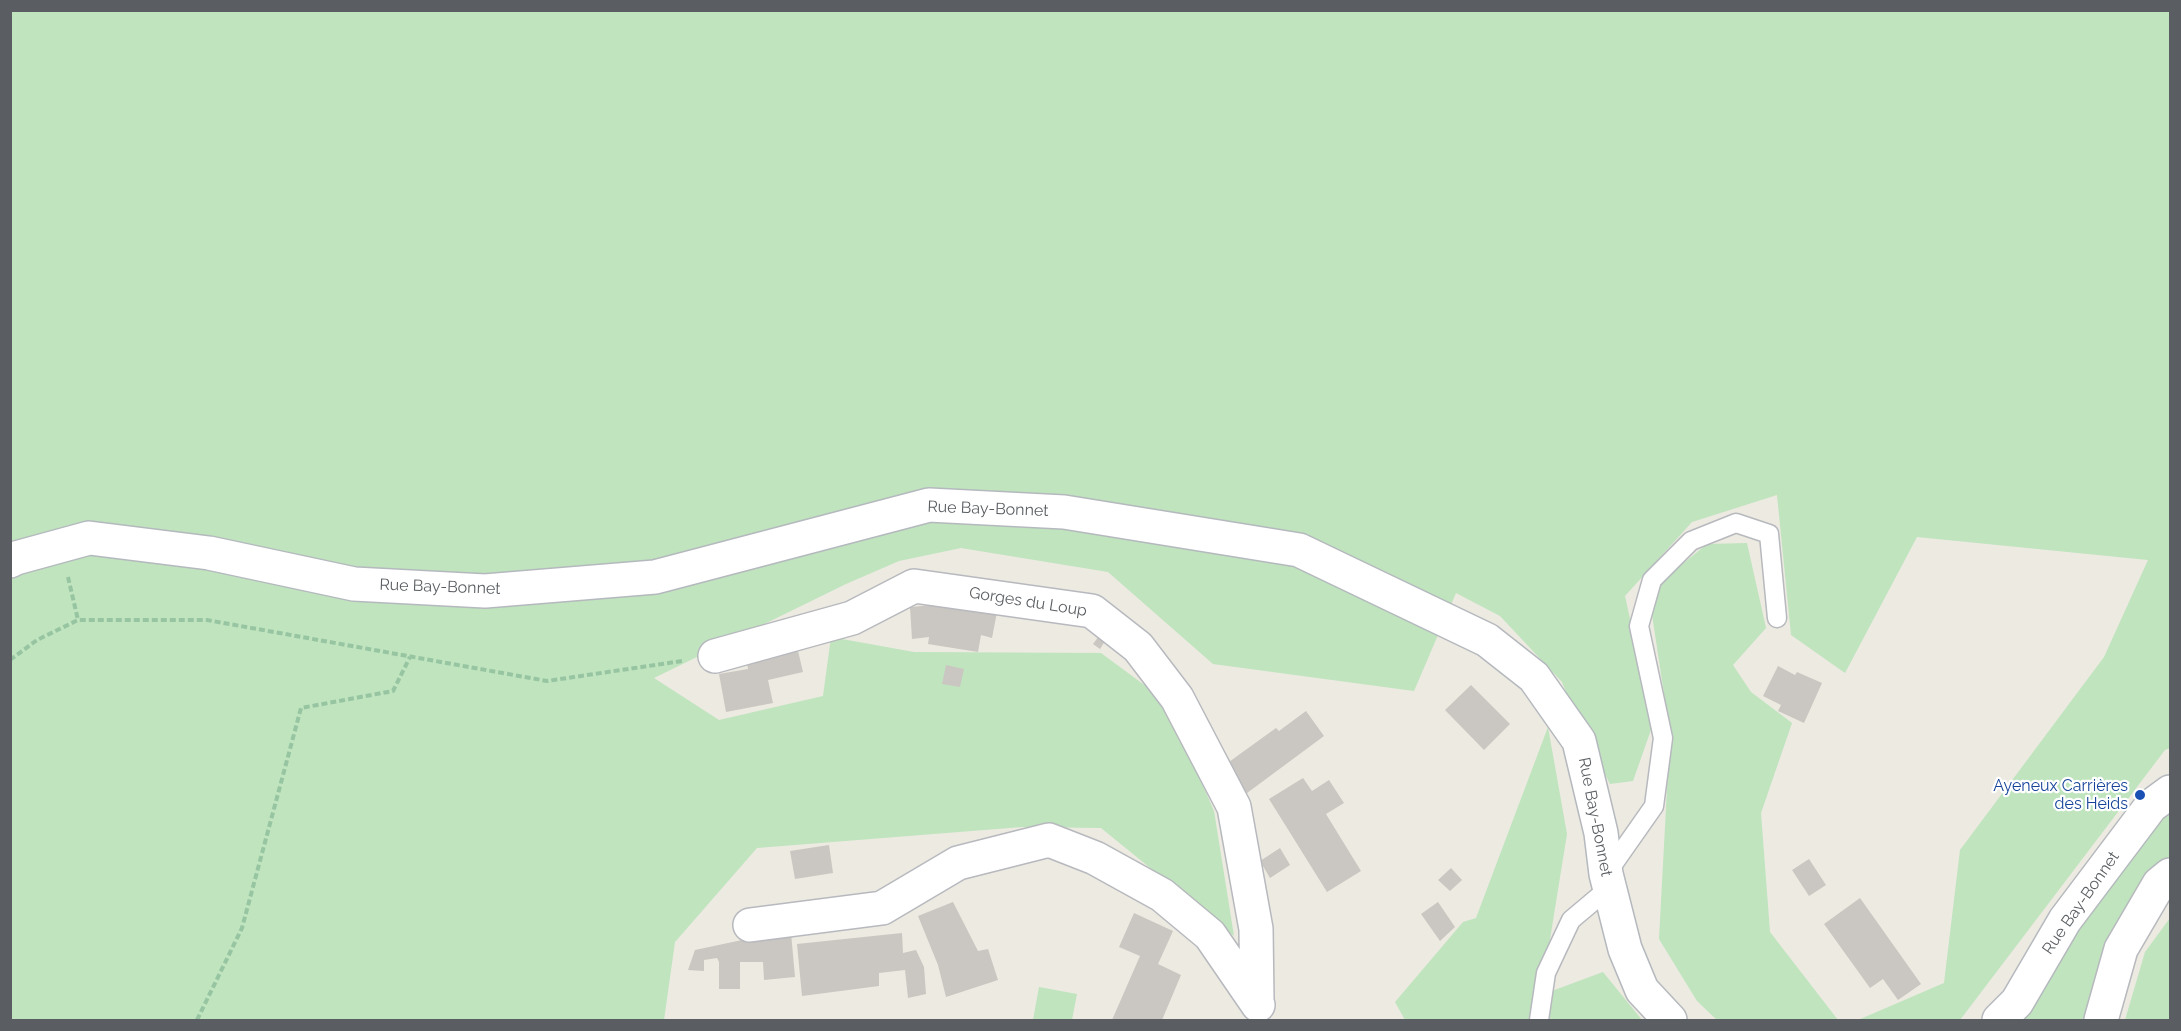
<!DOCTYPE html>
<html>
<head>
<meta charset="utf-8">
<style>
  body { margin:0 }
  #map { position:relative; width:2181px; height:1031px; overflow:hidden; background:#eceae1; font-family:Raleway,sans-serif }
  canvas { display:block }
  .frame { position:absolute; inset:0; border:12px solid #5a5e62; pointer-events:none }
</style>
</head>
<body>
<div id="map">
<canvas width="2181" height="1031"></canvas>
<div class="frame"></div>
</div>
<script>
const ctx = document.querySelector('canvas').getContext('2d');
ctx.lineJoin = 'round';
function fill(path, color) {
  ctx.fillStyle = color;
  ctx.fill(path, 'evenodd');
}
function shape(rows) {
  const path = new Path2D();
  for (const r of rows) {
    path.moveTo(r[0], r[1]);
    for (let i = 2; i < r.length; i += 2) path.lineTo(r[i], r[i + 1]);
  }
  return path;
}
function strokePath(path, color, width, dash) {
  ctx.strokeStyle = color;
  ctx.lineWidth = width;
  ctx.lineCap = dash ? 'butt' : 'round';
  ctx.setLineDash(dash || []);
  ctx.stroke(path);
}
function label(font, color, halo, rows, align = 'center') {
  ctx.font = font + ' Raleway,sans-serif';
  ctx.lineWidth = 4.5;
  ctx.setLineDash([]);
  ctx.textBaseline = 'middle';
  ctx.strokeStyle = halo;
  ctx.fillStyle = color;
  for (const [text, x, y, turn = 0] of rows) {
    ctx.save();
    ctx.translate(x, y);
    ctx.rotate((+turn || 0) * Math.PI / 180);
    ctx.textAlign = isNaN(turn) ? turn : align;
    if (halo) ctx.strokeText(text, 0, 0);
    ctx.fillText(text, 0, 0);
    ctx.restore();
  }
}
const green = shape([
  [10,11,2170,11,2170,748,2165,750,1960,1020,1858,1020,1944,983,1960,850,2104,657,2148,560,1917,537,1845,673,1791,635,1777,495,1692,522,1625,596,1653,724,1633,781,1610,784,1575,714,1562,682,1500,616,1456,593,1414,691,1213,664,1108,572,961,548,899,561,846,584,654,678,719,720,823,696,831,637,914,652,1101,653,1166,701,1214,811,1234,936,1101,828,1022,827,757,848,675,942,664,1020,11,1020],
  [1747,543,1766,628,1733,665,1751,692,1792,723,1761,813,1770,932,1838,1020,1717,1020,1697,1001,1659,939,1670,733,1651,608,1663,580,1707,544],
  [1548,727,1567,834,1541,995,1603,972,1642,1020,1405,1020,1395,1002,1463,922,1476,918],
  [2170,807,2170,858,2131,903,2087,1020,2021,1020,2046,986,2128,841],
  [2170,918,2170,1020,2125,1020,2145,952],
  [1039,987,1077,994,1072,1020,1033,1020]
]);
const building = shape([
  [934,603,997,612,992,638,981,635,978,652,928,644,929,637,912,639,910,607,934,605],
  [1099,636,1105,641,1100,649,1093,644],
  [798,651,803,672,768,680,773,703,726,712,719,674,748,669,747,663],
  [946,665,964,669,960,687,942,684],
  [1778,666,1795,675,1797,672,1822,683,1804,723,1778,711,1781,705,1763,696],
  [1471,685,1510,724,1484,750,1445,710],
  [1306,711,1324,736,1243,796,1222,767,1276,728,1279,731],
  [1303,778,1312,791,1329,780,1344,803,1326,814,1361,871,1327,892,1269,799],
  [829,845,833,873,795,879,790,851],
  [1280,848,1290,865,1270,878,1260,861],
  [1809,859,1826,885,1809,896,1792,870],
  [1451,868,1462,880,1450,891,1438,880],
  [1860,898,1921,984,1898,1000,1883,979,1870,988,1824,924],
  [953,902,978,951,988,949,998,980,946,997,938,965,918,916],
  [1438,902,1455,927,1440,941,1421,914],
  [1134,913,1173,931,1158,964,1181,975,1162,1020,1112,1020,1140,956,1119,947],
  [791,933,795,977,764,980,763,962,740,962,740,989,719,989,719,962,717,958,704,960,704,971,688,970,695,950,761,936],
  [902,933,903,953,916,950,924,967,926,994,908,998,905,970,879,973,879,986,802,996,797,944]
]);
const path = shape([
  [68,577,78,620],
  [10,660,37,640,78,620,207,620,547,681,682,661],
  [197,1020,242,928,301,708,393,691,410,657]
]);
const service = shape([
  [1607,873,1654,806,1663,738,1639,626,1652,580,1691,541,1736,523,1769,534,1777,618],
  [1539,1020,1546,973,1571,920,1609,888]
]);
const minor = shape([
  [715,656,852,618,914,586,1092,611,1138,647,1177,698,1234,807,1256,929,1257,1001],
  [750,925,882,908,958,863,1049,840,1095,858,1162,895,1210,935,1258,1005],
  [2101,1020,2121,949,2159,884,2170,875]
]);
const secondary = shape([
  [10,561,16,558,89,538,209,553,354,584,485,591,655,577,929,505,1064,512,1299,550,1487,640,1534,677,1579,741,1601,833,1606,874,1625,949,1642,990,1670,1020],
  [1999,1020,2017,1002,2065,920,2151,806,2170,792]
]);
const markers = [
  [2140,795,6,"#1a4fb4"]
];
const streetNames = [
  ["Rue Bay-Bonnet",988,509,2],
  ["Rue Bay-Bonnet",440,587,2],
  ["Gorges du Loup",1028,602,9],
  ["Rue Bay-Bonnet",1595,817,79],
  ["Rue Bay-Bonnet",2081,903,-55]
];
const transitNames = [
  ["Ayeneux Carrières",2128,786],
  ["des Heids",2128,804]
];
fill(green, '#bfe4be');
fill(building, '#cac6c1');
strokePath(service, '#b7b9be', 21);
strokePath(minor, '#b7b9be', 36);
strokePath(secondary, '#b5b9be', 36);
strokePath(path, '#97c5a2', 4, [6, 3]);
strokePath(service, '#fff', 18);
strokePath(minor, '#fff', 33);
strokePath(secondary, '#fff', 33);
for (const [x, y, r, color] of markers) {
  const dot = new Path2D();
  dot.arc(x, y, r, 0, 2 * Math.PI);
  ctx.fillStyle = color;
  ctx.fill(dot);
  strokePath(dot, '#fff', 2);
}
label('16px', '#5a5e62', '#fff', streetNames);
label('16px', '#164399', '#fff', transitNames, 'right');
</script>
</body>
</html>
